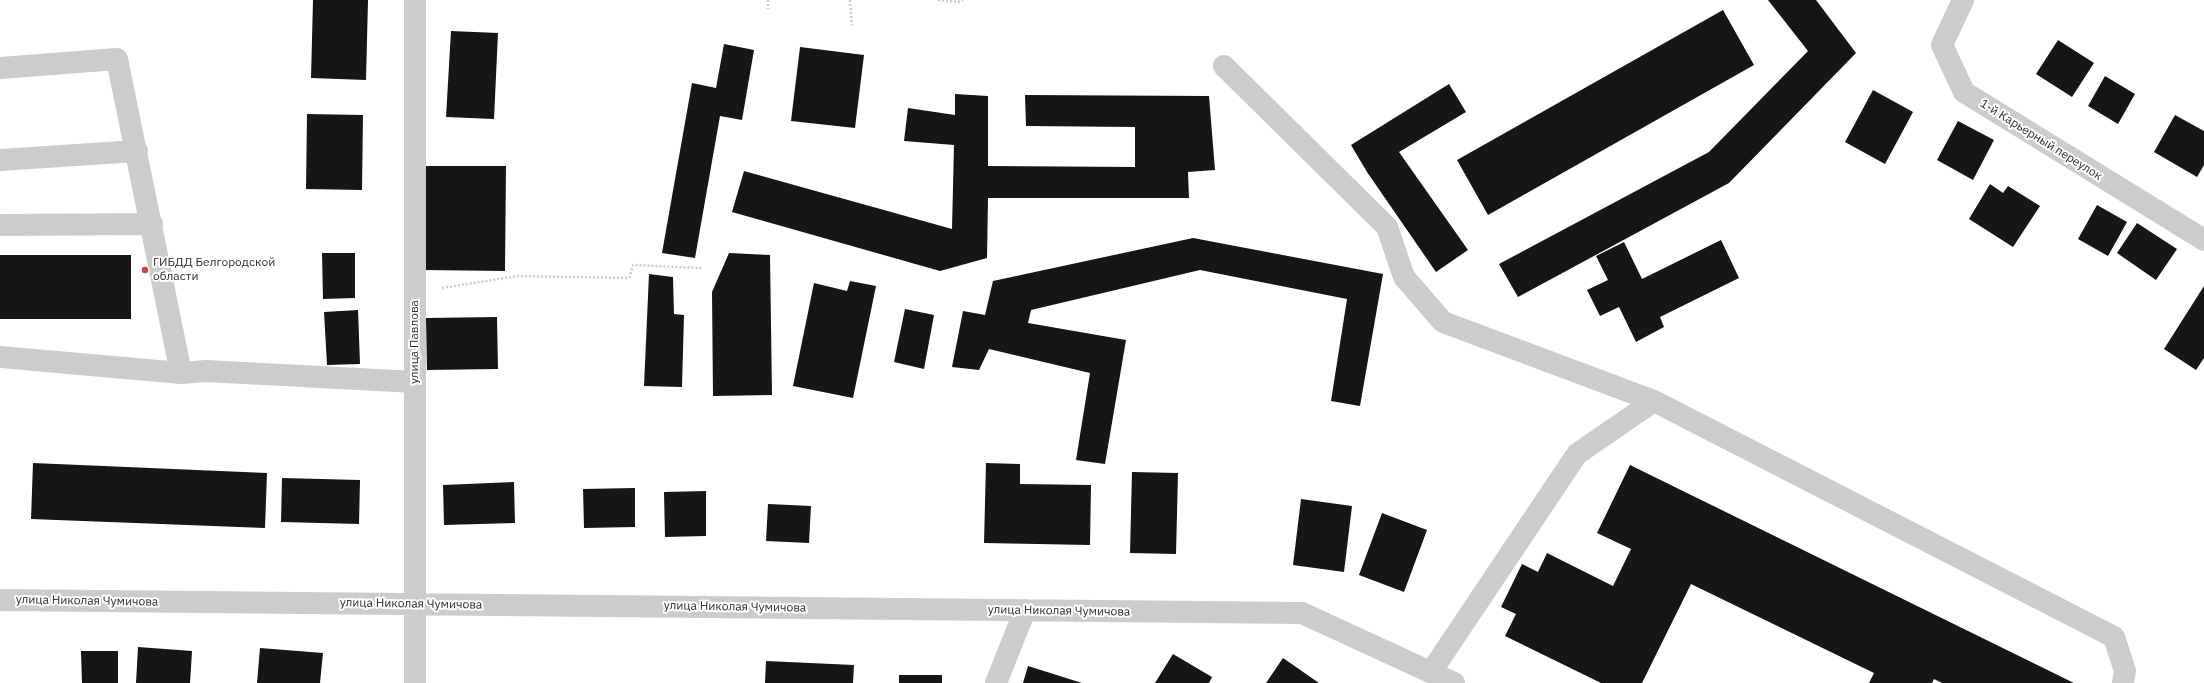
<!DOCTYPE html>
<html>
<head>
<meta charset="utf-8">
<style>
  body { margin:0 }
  canvas { display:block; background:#fff }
</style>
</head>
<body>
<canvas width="2204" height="683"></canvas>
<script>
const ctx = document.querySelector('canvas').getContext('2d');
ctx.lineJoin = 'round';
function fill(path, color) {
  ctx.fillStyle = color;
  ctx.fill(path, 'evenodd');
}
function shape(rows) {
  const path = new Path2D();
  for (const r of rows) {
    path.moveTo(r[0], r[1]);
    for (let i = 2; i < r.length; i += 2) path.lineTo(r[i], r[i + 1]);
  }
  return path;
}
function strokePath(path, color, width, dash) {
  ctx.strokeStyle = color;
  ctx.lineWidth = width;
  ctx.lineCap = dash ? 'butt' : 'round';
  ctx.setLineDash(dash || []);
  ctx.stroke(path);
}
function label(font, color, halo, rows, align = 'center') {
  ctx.font = font + ' "IBM Plex Sans",sans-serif';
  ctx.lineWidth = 4;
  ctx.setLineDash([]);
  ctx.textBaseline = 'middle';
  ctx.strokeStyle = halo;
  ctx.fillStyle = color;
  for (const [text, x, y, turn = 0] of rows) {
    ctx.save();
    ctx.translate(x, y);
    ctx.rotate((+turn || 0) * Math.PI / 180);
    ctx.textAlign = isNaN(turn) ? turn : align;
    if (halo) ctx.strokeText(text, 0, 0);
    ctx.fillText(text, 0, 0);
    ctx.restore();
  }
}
const building = shape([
  [313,0,368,0,366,80,311,78],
  [1768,0,1816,0,1856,53,1729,183,1518,297,1499,264,1709,152,1808,51],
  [1723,10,1754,65,1488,215,1457,160],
  [451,31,498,33,494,119,446,117],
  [2058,40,2094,63,2072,97,2036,74],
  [724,44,754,50,742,120,720,116,695,258,662,253,692,83,716,88],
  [800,47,864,55,855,128,791,121],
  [2105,76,2135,94,2118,124,2088,106],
  [1449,84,1466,112,1399,152,1468,250,1436,272,1367,172,1351,145],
  [1873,90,1913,112,1885,164,1845,142],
  [955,94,988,96,988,166,1135,167,1135,127,1026,126,1025,95,1209,96,1215,170,1188,172,1189,198,988,198,987,258,940,271,732,212,744,171,952,229,954,145,904,141,908,108,955,115],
  [307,114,363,115,362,190,306,189],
  [2175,115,2204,131,2204,165,2197,177,2154,152],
  [1958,121,1994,140,1973,180,1937,160],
  [424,166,506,166,505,271,423,270],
  [1990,184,2003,193,2008,186,2040,206,2013,247,1969,219],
  [2097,205,2127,222,2108,256,2078,239],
  [2137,223,2177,249,2156,280,2117,253],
  [1193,238,1383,274,1360,406,1331,401,1347,299,1200,270,1031,310,1028,323,1126,340,1105,464,1076,460,1090,373,989,349,979,370,952,367,963,311,985,315,993,281],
  [1721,240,1739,278,1660,317,1664,327,1636,342,1619,307,1600,316,1587,290,1608,280,1596,256,1624,242,1642,279],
  [322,253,355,253,355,298,323,299],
  [729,253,770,255,772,395,713,396,712,292],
  [0,255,131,255,131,319,0,319],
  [649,274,673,277,674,314,684,315,682,387,644,386],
  [850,281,876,286,853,398,793,386,814,283,847,291],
  [2204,286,2204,358,2196,370,2164,349],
  [905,309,934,315,924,369,894,362],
  [358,310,360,364,327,365,324,312],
  [497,317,498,369,427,370,426,318],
  [33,463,267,473,265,528,31,519],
  [986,463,1020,464,1020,484,1091,485,1090,545,984,543],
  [1630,465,2074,683,1942,683,1934,679,1932,683,1869,683,1874,673,1691,584,1642,683,1601,683,1505,636,1516,614,1501,607,1522,564,1538,572,1547,553,1613,586,1631,549,1597,533],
  [1132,472,1178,473,1176,554,1130,553],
  [282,478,360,480,359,524,281,522],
  [514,482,515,523,444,525,443,485],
  [635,488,635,527,584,528,583,489],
  [706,491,706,536,665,537,664,492],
  [1301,499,1352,506,1344,572,1293,565],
  [768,504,811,506,809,543,766,541],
  [1382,513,1427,530,1404,592,1359,575],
  [138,647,192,651,190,683,136,683],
  [260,648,323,653,320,683,257,683],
  [81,651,118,651,118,683,82,683],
  [1173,654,1212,677,1209,683,1155,683],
  [1283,658,1319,683,1266,683],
  [766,661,854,665,853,683,765,683],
  [1028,666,1082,683,1023,683],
  [899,675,942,675,942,683,899,683]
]);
const path = shape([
  [768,0,768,9],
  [850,0,852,25],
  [938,0,958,2,963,0],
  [442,288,518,276,629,278,633,265,702,268]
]);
const minor = shape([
  [415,0,415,683],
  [1963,0,1942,45,1964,92,2204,240],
  [1224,66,1387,227,1404,277,1443,322,1654,401,2114,637,2125,671,2123,683],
  [0,68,117,59,181,373],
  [0,160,137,151],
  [0,225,152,224],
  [0,357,181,373,206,371,415,382],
  [0,600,1302,613,1454,683],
  [1431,672,1577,454,1654,401],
  [996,683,1025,610]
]);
const markers = [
  [145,270,4,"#d34449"]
];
const streetNames = [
  ["1-й Карьерный переулок",2041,140,32],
  ["улица Павлова",415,342,-90],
  ["улица Николая Чумичова",87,601,1],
  ["улица Николая Чумичова",411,604,1],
  ["улица Николая Чумичова",735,607,1],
  ["улица Николая Чумичова",1059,611,1]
];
const poiNames = [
  ["ГИБДД Белгородской",153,263],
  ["области",153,277]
];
fill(building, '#161616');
strokePath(path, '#ccc', 2.5, [2, 2]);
strokePath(minor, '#ccc', 22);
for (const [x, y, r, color] of markers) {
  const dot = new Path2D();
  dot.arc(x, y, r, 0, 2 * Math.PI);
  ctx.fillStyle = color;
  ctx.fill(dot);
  strokePath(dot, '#fff', 1.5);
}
label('12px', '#2f2f2f', '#fff', streetNames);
label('12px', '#2f2f2f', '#fff', poiNames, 'left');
</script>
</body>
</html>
